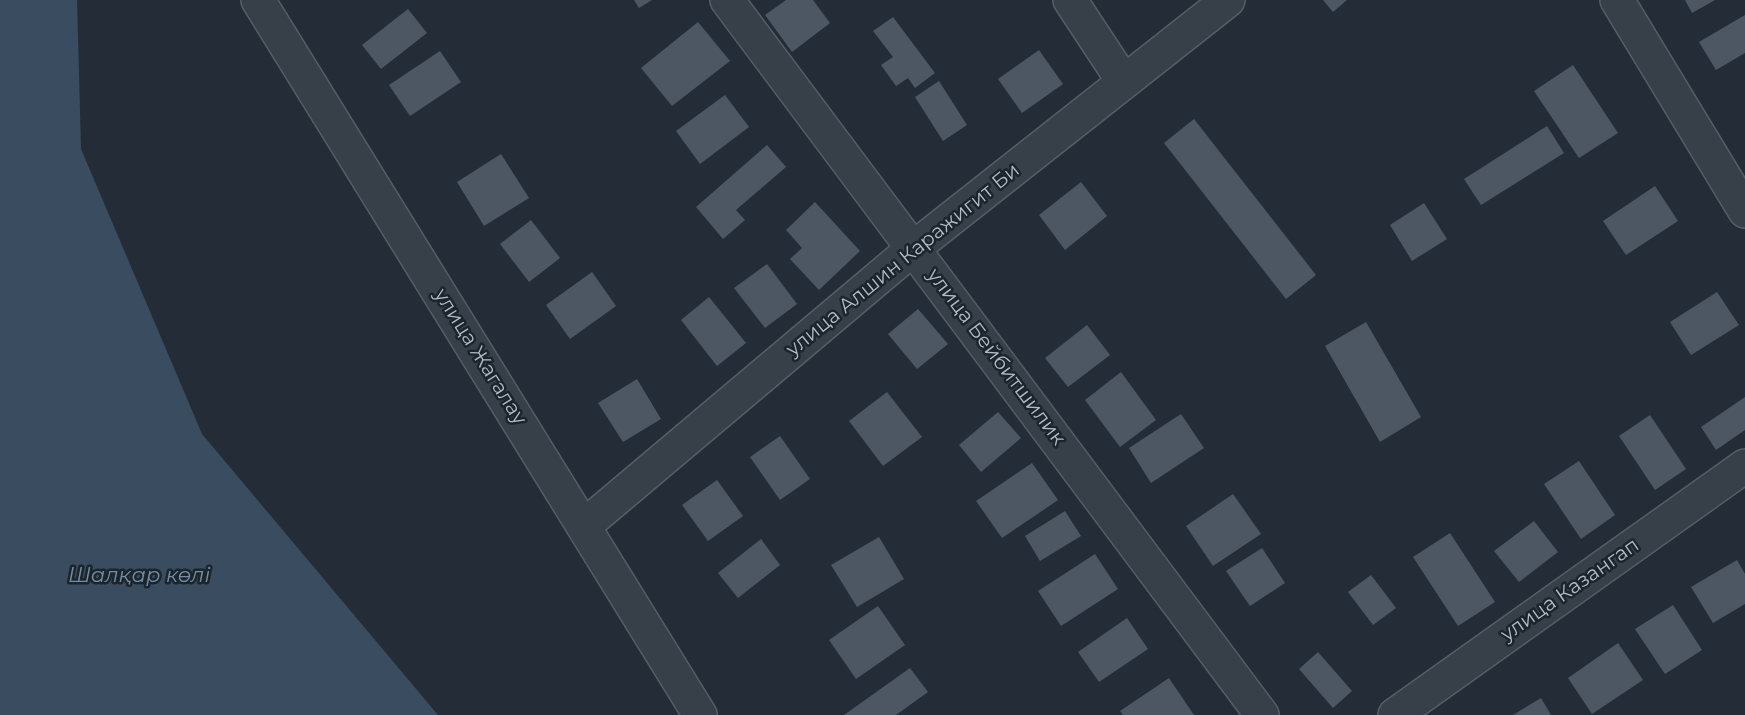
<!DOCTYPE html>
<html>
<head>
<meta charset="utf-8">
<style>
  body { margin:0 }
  canvas { display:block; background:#242d37 }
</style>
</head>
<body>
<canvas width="1745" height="715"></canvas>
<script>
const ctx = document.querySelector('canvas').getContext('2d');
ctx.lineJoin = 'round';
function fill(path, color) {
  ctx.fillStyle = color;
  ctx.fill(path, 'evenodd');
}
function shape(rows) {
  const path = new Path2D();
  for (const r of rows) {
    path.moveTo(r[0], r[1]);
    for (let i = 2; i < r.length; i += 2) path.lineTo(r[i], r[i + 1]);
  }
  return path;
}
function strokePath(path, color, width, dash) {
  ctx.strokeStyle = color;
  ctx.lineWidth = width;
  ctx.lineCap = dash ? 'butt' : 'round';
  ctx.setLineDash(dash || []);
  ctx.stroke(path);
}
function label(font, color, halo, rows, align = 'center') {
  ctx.font = font + ' Montserrat,sans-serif';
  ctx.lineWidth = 5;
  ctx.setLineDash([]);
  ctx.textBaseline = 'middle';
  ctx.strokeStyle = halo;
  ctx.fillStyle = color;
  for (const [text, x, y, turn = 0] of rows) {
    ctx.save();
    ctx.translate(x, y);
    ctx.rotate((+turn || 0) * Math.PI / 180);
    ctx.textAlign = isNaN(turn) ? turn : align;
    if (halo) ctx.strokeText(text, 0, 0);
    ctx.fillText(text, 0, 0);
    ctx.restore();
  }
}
const water = shape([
  [0,0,77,0,81,149,202,434,438,715,0,715]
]);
const building = shape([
  [634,0,652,0,639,8],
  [786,0,813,0,830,23,792,52,765,15],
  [1323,0,1347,0,1333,12],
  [1685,0,1715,0,1692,13],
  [408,9,427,33,381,69,362,45],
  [1745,15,1745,53,1716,70,1699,42],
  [893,17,935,73,915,88,908,78,896,86,881,65,893,57,873,31],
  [698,22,730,61,672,106,641,68],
  [1039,50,1063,84,1022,113,998,79],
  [440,51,461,82,410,116,389,85],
  [1573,65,1618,133,1579,158,1534,91],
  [939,81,967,125,943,141,915,97],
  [725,95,749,127,700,164,676,131],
  [1194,119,1316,275,1286,299,1164,143],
  [1547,126,1564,153,1481,205,1464,179],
  [767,145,786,167,736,210,745,220,723,239,696,207],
  [501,154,529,198,484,226,457,182],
  [1081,182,1107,216,1065,250,1039,215],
  [1655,186,1678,221,1626,255,1603,221],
  [815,202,860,251,819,290,790,259,802,248,786,230],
  [1424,203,1447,239,1412,261,1390,225],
  [531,220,560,258,529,282,500,244],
  [767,264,797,304,765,328,734,288],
  [592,272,616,306,570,339,546,305],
  [1717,292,1739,325,1691,355,1670,322],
  [709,297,746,343,717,366,681,320],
  [918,309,948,344,917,369,888,334],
  [1366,322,1421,417,1380,442,1325,346],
  [1087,325,1110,355,1068,387,1045,358],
  [1121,372,1156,420,1120,447,1085,400],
  [637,379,661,419,623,442,598,403],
  [887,392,922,437,883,466,849,421],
  [1745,397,1745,430,1716,450,1701,427],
  [998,412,1021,438,981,472,959,445],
  [1181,414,1204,448,1151,483,1129,448],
  [1650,415,1686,469,1655,490,1619,436],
  [780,436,810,479,780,500,750,457],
  [1579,461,1615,515,1581,539,1544,484],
  [1032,463,1058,500,1002,538,976,501],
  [717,480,743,516,708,541,682,505],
  [1233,494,1261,534,1213,566,1186,526],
  [1065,511,1081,536,1040,561,1025,536],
  [1534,521,1558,552,1519,582,1494,551],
  [1450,533,1495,602,1458,626,1413,557],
  [879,537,904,579,857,607,831,565],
  [761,539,780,565,738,598,718,573],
  [1262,548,1285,583,1250,606,1226,571],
  [1095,554,1118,589,1061,626,1038,591],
  [1737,560,1745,574,1745,604,1713,623,1691,587],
  [1371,575,1396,608,1373,625,1348,592],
  [1673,605,1702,650,1665,674,1635,629],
  [878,606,905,645,856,679,829,640],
  [1127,618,1148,649,1099,682,1078,652],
  [1618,643,1643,680,1592,714,1568,678],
  [1318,652,1352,691,1333,708,1299,669],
  [910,668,928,692,896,715,844,715],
  [1169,678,1194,715,1123,715,1120,711],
  [1541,698,1551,715,1513,715]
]);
const minor = shape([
  [258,0,700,715],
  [727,0,1262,715],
  [1070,0,1124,82],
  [1617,0,1745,211],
  [584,526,915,247,1228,0],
  [1395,715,1745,466]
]);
const streetNames = [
  ["улица Алшин Каражигит Би",903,260,-39],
  ["улица Жагалау",480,357,58],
  ["улица Бейбитшилик",996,357,53],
  ["улица Казангап",1570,590,-35]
];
const waterNames = [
  ["Шалқар көлі",139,576]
];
fill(water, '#3a4c5f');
fill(building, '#4c5763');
strokePath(minor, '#555d66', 36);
strokePath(minor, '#373f48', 33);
label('20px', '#b2bac4', '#1c242c', streetNames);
label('italic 21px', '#758ca5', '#1c242c', waterNames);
</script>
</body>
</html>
